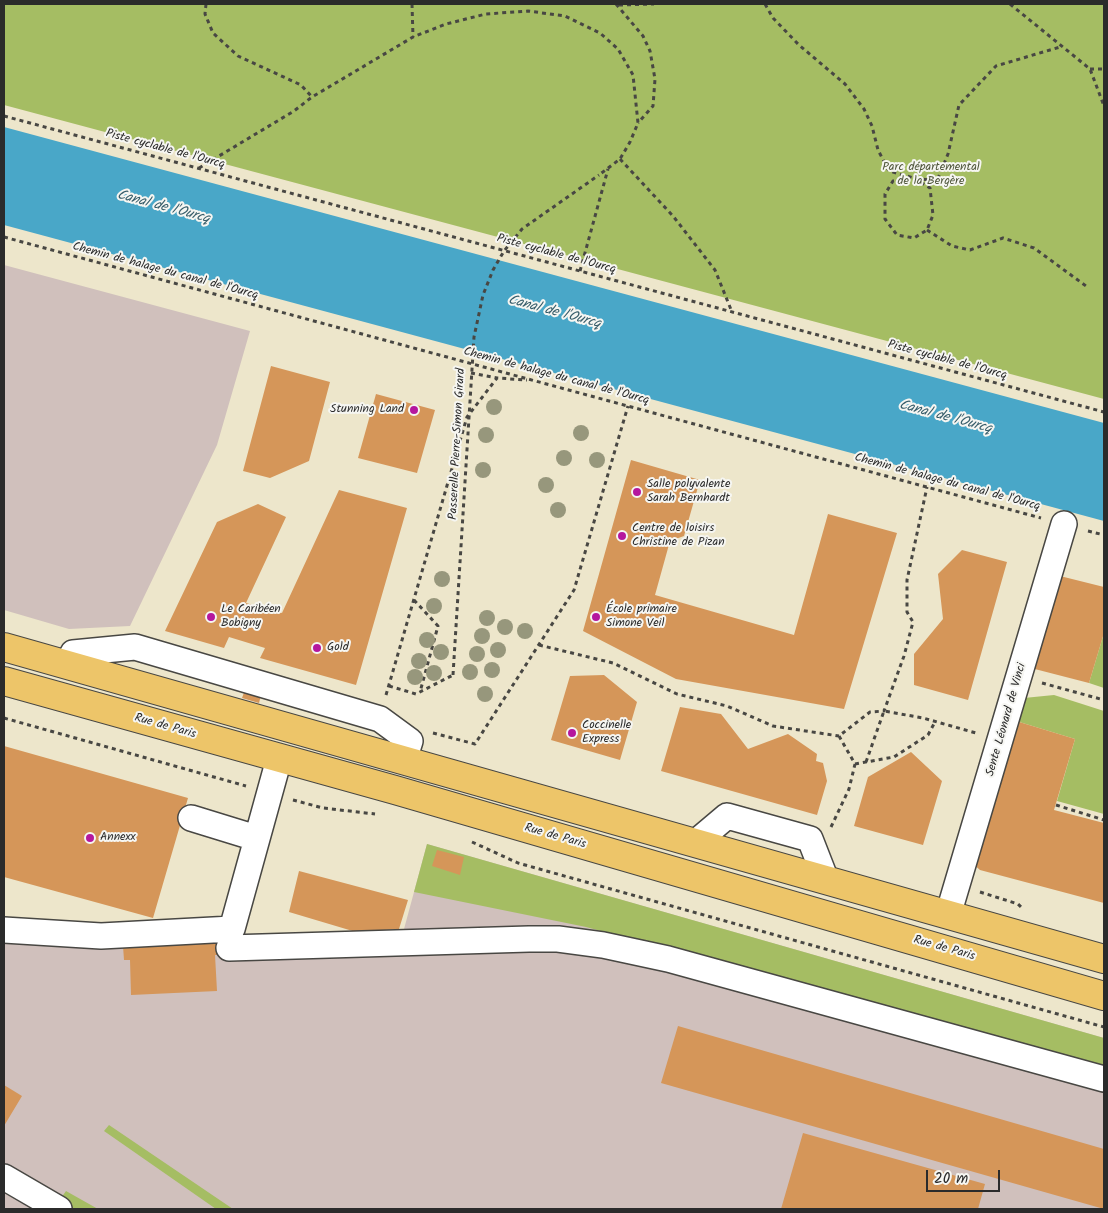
<!DOCTYPE html>
<html>
<head>
<meta charset="utf-8">
<style>
  body { margin:0 }
  #map { position:relative; width:1108px; height:1213px; overflow:hidden; background:#ede6cb; font-family:Kalam,sans-serif }
  canvas { display:block }
  .frame { position:absolute; inset:0; border:5px solid #2b2b2b; pointer-events:none }
  .scale { position:absolute; left:926px; top:1170px; width:74px; height:22px; box-sizing:border-box; border:2px solid #2b2b2b; border-top:0; padding-left:6px; font-size:15px; line-height:18px; white-space:nowrap; color:#2b2b2b; -webkit-text-stroke:4px #f6f6f2; paint-order:stroke }
</style>
</head>
<body>
<div id="map">
<canvas width="1108" height="1213"></canvas>
<div class="frame"></div>
<div class="scale">20 m</div>
</div>
<script>
const ctx = document.querySelector('canvas').getContext('2d');
ctx.lineJoin = 'round';
function fill(path, color) {
  ctx.fillStyle = color;
  ctx.fill(path, 'evenodd');
}
function shape(rows) {
  const path = new Path2D();
  for (const r of rows) {
    path.moveTo(r[0], r[1]);
    for (let i = 2; i < r.length; i += 2) path.lineTo(r[i], r[i + 1]);
  }
  return path;
}
function strokePath(path, color, width, dash) {
  ctx.strokeStyle = color;
  ctx.lineWidth = width;
  ctx.lineCap = dash ? 'butt' : 'round';
  ctx.setLineDash(dash || []);
  ctx.stroke(path);
}
function label(font, color, halo, rows, align = 'center') {
  ctx.font = font + ' Kalam,sans-serif';
  ctx.lineWidth = 4;
  ctx.setLineDash([]);
  ctx.textBaseline = 'middle';
  ctx.strokeStyle = halo;
  ctx.fillStyle = color;
  for (const [text, x, y, turn = 0] of rows) {
    ctx.save();
    ctx.translate(x, y);
    ctx.rotate((+turn || 0) * Math.PI / 180);
    ctx.textAlign = isNaN(turn) ? turn : align;
    if (halo) ctx.strokeText(text, 0, 0);
    ctx.fillText(text, 0, 0);
    ctx.restore();
  }
}
const industrial = shape([
  [4,265,250,331,217,445,130,626,69,629,4,610],
  [427,844,1104,1038,1104,1209,4,1209,4,941,112,946,404,929]
]);
const green = shape([
  [4,4,1104,4,1104,399,4,105],
  [1104,633,1104,688,1089,683],
  [1054,695,1104,711,1104,814,1057,801,1075,739,1016,721,1024,698],
  [427,844,1104,1038,1104,1067,586,927,414,892],
  [109,1125,233,1209,216,1209,104,1131],
  [66,1191,98,1209,73,1209,59,1201]
]);
const water = shape([
  [4,127,1104,423,1104,521,4,225]
]);
const building = shape([
  [271,366,330,382,309,461,270,478,243,471],
  [376,394,435,410,417,473,358,458],
  [631,460,700,480,684,536,670,541,655,595,794,635,828,514,897,533,844,709,676,679,583,631],
  [339,490,407,508,356,685,260,658,265,648,229,637,224,648,165,631,217,522,258,504,286,517,246,603,282,613],
  [962,550,1007,562,968,700,914,685,914,654,943,619,938,574],
  [1056,575,1104,587,1104,633,1089,683,1027,667],
  [604,675,637,702,620,760,551,740,570,676],
  [245,690,261,695,259,703,242,698],
  [680,707,721,714,748,749,788,734,817,754,816,761,823,763,827,781,817,815,661,771],
  [1016,721,1075,739,1054,810,1104,823,1104,903,980,870,972,863],
  [4,746,188,798,153,918,4,877],
  [911,752,942,781,923,845,854,826,868,777],
  [437,850,464,857,460,875,432,866],
  [299,871,408,900,399,929,356,932,289,912],
  [220,941,221,955,215,955,217,991,131,995,130,960,124,960,123,946],
  [678,1026,1104,1149,1104,1209,661,1083],
  [4,1085,22,1096,4,1126],
  [803,1133,985,1184,978,1209,781,1209]
]);
const path = shape([
  [206,4,205,14,213,33,238,56,301,85,312,97],
  [412,4,413,37],
  [616,4,643,36,650,51,655,79,653,106,638,123],
  [765,4,773,18,799,45,845,84,864,109,872,126,878,150,889,171,914,178,937,181,948,154,959,105,996,66,1060,47],
  [1010,4,1090,69,1104,106],
  [619,5,654,4],
  [1090,69,1104,69],
  [4,116,1104,412],
  [620,159,673,216,715,270,732,312],
  [199,168,294,111,312,97,413,37,446,24,486,14,528,11,565,16,600,33,618,49,633,75,638,123,630,142,620,159,599,175],
  [914,178,930,188,933,215,927,230,914,238,897,235,885,219,885,194,893,181,914,178],
  [927,230,952,246,970,250,1003,238,1034,248,1086,286],
  [4,237,1041,518],
  [580,271,608,169],
  [471,373,497,378],
  [1088,531,1104,535],
  [414,600,438,626,420,692],
  [539,645,613,663,677,694,727,706,773,726,839,736],
  [1042,683,1104,700],
  [389,686,416,694,453,675],
  [386,695,467,417,497,378,527,380],
  [4,718,246,786],
  [433,733,475,744,574,590,628,406],
  [866,762,884,711,923,718,976,733],
  [855,764,894,757,928,735,935,722],
  [293,800,323,808,375,814],
  [1056,805,1104,820],
  [831,827,849,789,855,764,839,736,870,712,884,711,904,656,913,622,907,612,907,580,927,487],
  [472,842,518,863,1104,1027],
  [980,892,1018,904,1022,908]
]);
const minor = shape([
  [73,653,135,647,380,719,410,741,404,760],
  [191,818,256,838],
  [695,843,727,816,810,839,826,880],
  [948,915,1064,524],
  [4,930,101,936,232,929,279,759],
  [229,948,529,939,558,939,603,945,668,959,1104,1079],
  [4,1177,59,1209]
]);
const major = shape([
  [4,647,1104,959],
  [4,681,395,790,1104,996]
]);
const pathBridge = shape([
  [453,675,474,337,483,295,493,270,504,251,522,229,599,175]
]);
const trees = [
  [494,407],
  [581,433],
  [486,435],
  [564,458],
  [597,460],
  [483,470],
  [546,485],
  [558,510],
  [442,579],
  [434,606],
  [487,618],
  [505,627],
  [525,631],
  [482,636],
  [427,640],
  [498,650],
  [441,652],
  [477,654],
  [419,661],
  [492,670],
  [470,672],
  [434,673],
  [415,677],
  [485,694]
];
const markers = [
  [414,410,5,"#b5179e"],
  [637,492,5,"#b5179e"],
  [622,536,5,"#b5179e"],
  [211,617,5,"#b5179e"],
  [596,617,5,"#b5179e"],
  [317,648,5,"#b5179e"],
  [572,733,5,"#b5179e"],
  [90,838,5,"#b5179e"]
];
const streetNames = [
  ["Piste cyclable de l'Ourcq",165,150,15],
  ["Piste cyclable de l'Ourcq",556,255,15],
  ["Chemin de halage du canal de l'Ourcq",165,272,15],
  ["Piste cyclable de l'Ourcq",947,361,15],
  ["Chemin de halage du canal de l'Ourcq",556,377,15],
  ["Passerelle Pierre-Simon Girard",458,444,-87],
  ["Chemin de halage du canal de l'Ourcq",947,483,15],
  ["Sente Léonard de Vinci",1007,720,-74],
  ["Rue de Paris",165,727,16],
  ["Rue de Paris",555,837,16],
  ["Rue de Paris",944,949,16]
];
const parkNames = [
  ["Parc départemental",931,168],
  ["de la Bergère",931,182]
];
const poiNames = [
  ["Stunning Land",404,410,"right"],
  ["Salle polyvalente",647,485],
  ["Sarah Bernhardt",647,499],
  ["Centre de loisirs",632,529],
  ["Christine de Pizan",632,543],
  ["Le Caribéen",221,610],
  ["Bobigny",221,624],
  ["École primaire",606,610],
  ["Simone Veil",606,624],
  ["Gold",327,648],
  ["Coccinelle",582,726],
  ["Express",582,740],
  ["Annexx",100,838]
];
const waterNames = [
  ["Canal de l'Ourcq",163,208,15],
  ["Canal de l'Ourcq",554,313,15],
  ["Canal de l'Ourcq",945,418,15]
];
fill(industrial, '#d0c0bc');
fill(green, '#a5bd63');
fill(water, '#49a7c8');
fill(building, '#d59659');
strokePath(minor, '#484743', 28);
strokePath(major, '#484743', 30);
strokePath(path, '#484743', 3, [4, 4]);
strokePath(minor, '#fff', 25);
strokePath(major, '#edc569', 28);
strokePath(pathBridge, '#484743', 3, [4, 4]);
ctx.fillStyle = '#97977c';
for (const [x, y] of trees) {
  ctx.beginPath();
  ctx.arc(x, y, 8, 0, 2 * Math.PI);
  ctx.fill();
}
for (const [x, y, r, color] of markers) {
  const dot = new Path2D();
  dot.arc(x, y, r, 0, 2 * Math.PI);
  ctx.fillStyle = color;
  ctx.fill(dot);
  strokePath(dot, '#f6f6f2', 2);
}
label('12px', '#2b2b2b', '#f6f6f2', streetNames);
label('12px', '#50573c', '#f6f6f2', parkNames);
label('12px', '#2b2b2b', '#f6f6f2', poiNames, 'left');
label('italic 14px', '#375d6a', '#f6f6f2', waterNames);
</script>
</body>
</html>
